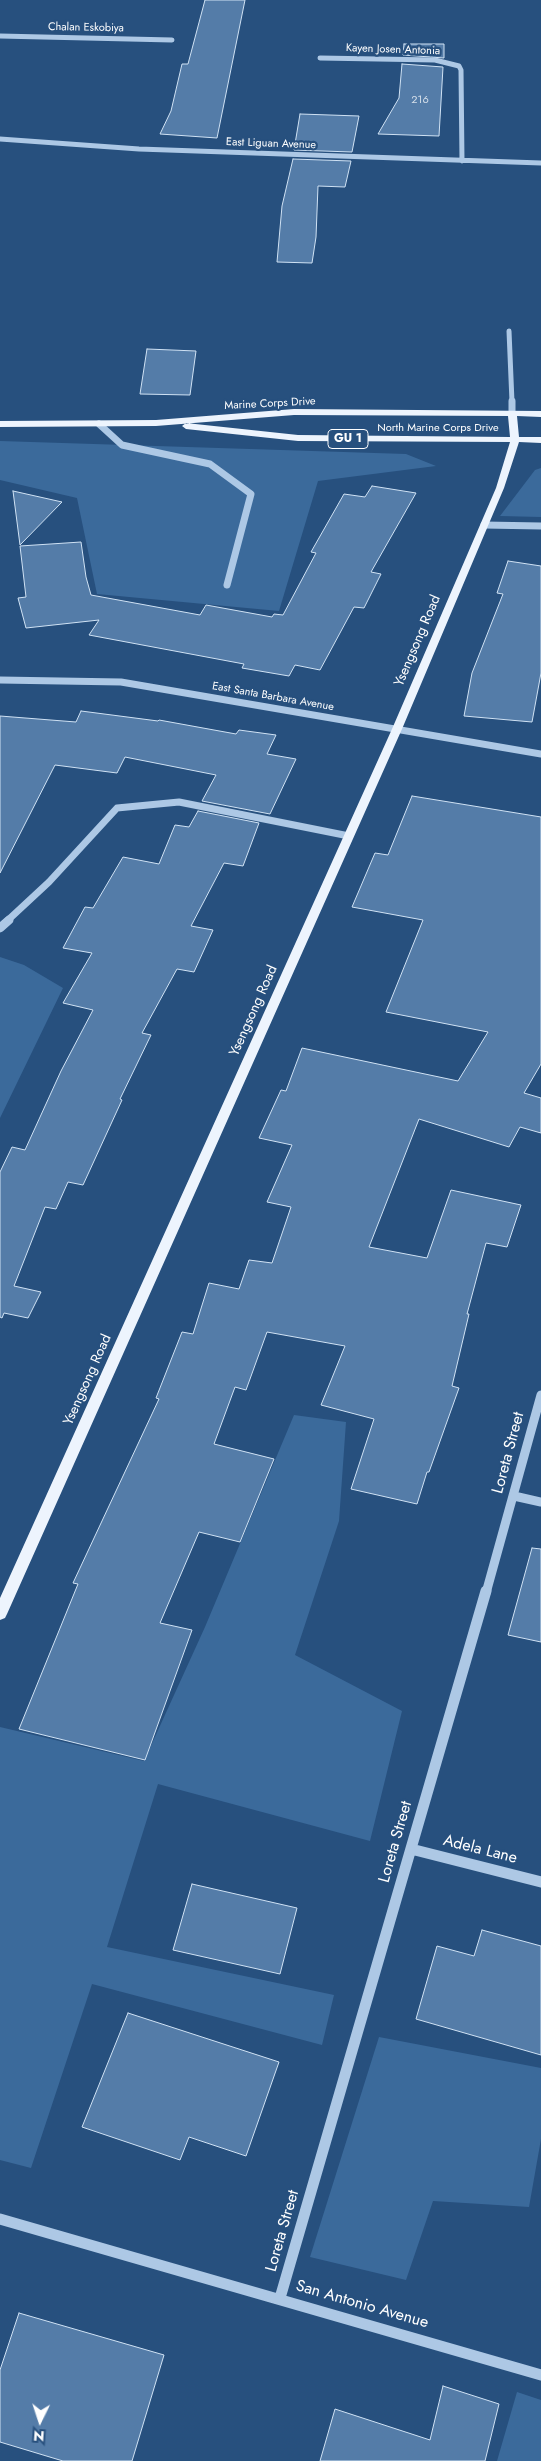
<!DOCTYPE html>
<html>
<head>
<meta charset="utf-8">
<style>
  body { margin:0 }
  #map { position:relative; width:541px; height:2461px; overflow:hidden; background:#27507e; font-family:Jost,sans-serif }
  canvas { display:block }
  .north { position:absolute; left:15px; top:2396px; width:50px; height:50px; -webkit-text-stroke:4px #27507e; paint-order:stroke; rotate:184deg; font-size:14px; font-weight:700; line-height:20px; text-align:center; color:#fff }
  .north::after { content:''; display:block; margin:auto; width:18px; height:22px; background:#fff; clip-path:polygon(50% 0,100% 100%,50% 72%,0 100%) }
</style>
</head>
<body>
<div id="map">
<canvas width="541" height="2461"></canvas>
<div class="north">N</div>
</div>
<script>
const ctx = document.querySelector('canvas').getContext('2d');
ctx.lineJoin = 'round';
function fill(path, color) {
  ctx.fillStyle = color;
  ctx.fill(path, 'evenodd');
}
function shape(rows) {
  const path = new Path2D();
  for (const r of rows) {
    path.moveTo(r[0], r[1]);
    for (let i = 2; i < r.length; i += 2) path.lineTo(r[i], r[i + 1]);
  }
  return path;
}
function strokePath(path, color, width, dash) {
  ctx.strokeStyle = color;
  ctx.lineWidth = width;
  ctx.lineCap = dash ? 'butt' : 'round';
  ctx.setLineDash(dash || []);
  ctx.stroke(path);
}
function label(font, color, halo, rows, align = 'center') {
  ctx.font = font + ' Jost,sans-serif';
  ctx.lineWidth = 4.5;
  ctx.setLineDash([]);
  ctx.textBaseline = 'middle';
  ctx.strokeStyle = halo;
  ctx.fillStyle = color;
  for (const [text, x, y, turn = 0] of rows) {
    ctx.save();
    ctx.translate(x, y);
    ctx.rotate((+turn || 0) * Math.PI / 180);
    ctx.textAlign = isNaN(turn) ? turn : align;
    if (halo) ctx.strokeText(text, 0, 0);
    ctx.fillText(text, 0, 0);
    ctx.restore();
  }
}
const green = shape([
  [0,441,406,454,436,466,318,481,279,611,97,594,77,498,0,480],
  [541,468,541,517,500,516,535,470],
  [0,957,24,965,63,988,0,1118],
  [294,1415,346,1422,339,1521,295,1655,402,1711,370,1841,158,1784,107,1947,334,1995,322,2045,92,1984,31,2168,0,2160,0,1727,144,1761,205,1627],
  [379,2037,541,2068,541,2139,529,2207,433,2201,406,2280,310,2257],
  [517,2392,541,2400,541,2461,497,2461]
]);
const building = shape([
  [205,0,245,0,217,138,160,134,171,111,182,64,188,64,205,0],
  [404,44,444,44,444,58,403,55,404,44],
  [402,64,443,67,439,136,378,134,399,98,402,64],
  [300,114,359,116,352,152,294,150,300,114],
  [293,159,351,161,345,187,318,186,316,237,312,263,277,262,282,206,293,159],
  [147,349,196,351,190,395,140,394,147,349],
  [372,486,416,493,371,572,381,574,364,608,354,607,320,670,295,665,289,676,242,668,244,664,89,635,99,620,26,628,18,598,26,597,20,546,81,542,86,577,91,595,200,615,206,605,272,617,274,614,283,615,316,553,311,552,344,494,365,497,372,486],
  [13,491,62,502,20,545,13,491],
  [508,561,541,566,541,673,532,722,464,716,472,673,503,594,497,593,508,561],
  [81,711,158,721,159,720,236,734,239,730,276,735,267,754,296,759,270,814,202,801,216,775,125,757,117,773,55,765,0,873,0,716,76,722,81,711],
  [412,796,541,817,541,1064,524,1093,541,1098,541,1133,520,1127,509,1147,419,1119,369,1247,427,1258,451,1190,521,1205,507,1247,486,1243,467,1314,469,1314,452,1386,459,1388,429,1472,427,1472,417,1504,351,1489,374,1419,321,1405,345,1346,267,1332,246,1390,235,1387,214,1444,274,1459,240,1542,199,1532,160,1623,192,1630,145,1760,19,1729,78,1584,73,1583,159,1399,156,1398,182,1332,193,1334,209,1283,239,1289,249,1260,272,1263,291,1207,267,1202,292,1145,259,1138,281,1090,286,1091,302,1048,458,1081,488,1032,386,1012,423,920,352,907,375,853,388,855,412,796],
  [198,811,259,823,243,866,224,863,191,926,213,930,194,972,177,969,142,1033,151,1035,120,1099,122,1100,83,1185,68,1182,56,1209,45,1207,14,1286,41,1292,28,1318,4,1313,2,1318,0,1317,0,1172,12,1147,25,1150,61,1071,93,1010,63,1003,92,953,63,948,85,907,93,908,123,857,159,864,175,825,189,827,198,811],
  [532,1548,541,1549,541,1642,508,1635,532,1548],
  [192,1884,297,1908,280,1974,173,1950,192,1884],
  [482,1930,541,1946,541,2055,416,2019,437,1946,474,1956,482,1930],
  [128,2013,279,2062,246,2156,189,2137,180,2160,82,2127,128,2013],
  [19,2313,164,2355,132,2461,63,2461,0,2442,0,2370,19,2313],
  [443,2386,499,2404,485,2461,320,2461,335,2409,430,2440,443,2386]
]);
const minorFar3 = shape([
  [0,36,172,40],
  [320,58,435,60,459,66,461,70,462,161],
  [0,139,139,149,541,163],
  [509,331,512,402]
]);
const minorFar2 = shape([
  [512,401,512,414],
  [99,424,122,445,210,464,251,494,227,585],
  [484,525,541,526],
  [0,680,121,682,541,754],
  [7,921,49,882,117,808,179,802,349,836]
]);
const minorFar1 = shape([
  [0,928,9,920],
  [514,1496,541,1502],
  [486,1593,541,1395]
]);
const minor = shape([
  [411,1849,541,1882],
  [0,2219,541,2375],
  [280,2298,486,1591]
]);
const major = shape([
  [294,409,541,411,541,417,517,416,519,437,541,437,541,443,519,442,504,488,402,729,7,1614,5,1618,0,1620,0,1598,392,729,496,488,510,442,298,441,186,429,182,426,186,423,298,435,510,437,508,416,294,415,156,426,0,427,0,421,156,420,294,409]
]);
const farStreetnames = [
  ["Chalan Eskobiya",86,28,1],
  ["Kayen Josen Antonia",393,50,2],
  ["East Liguan Avenue",271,144,2],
  ["Marine Corps Drive",270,404,-3],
  ["North Marine Corps Drive",438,428],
  ["East Santa Barbara Avenue",273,697,10]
];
const numberNames = [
  ["216",420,100]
];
const shields = [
  [348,439,40]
];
const shieldNames = [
  ["GU 1",348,439]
];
const streetNames = [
  ["Ysengsong Road",418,641,-67],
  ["Ysengsong Road",254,1011,-66],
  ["Ysengsong Road",88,1380,-66]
];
const nearStreetnames = [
  ["Loreta Street",509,1453,-75],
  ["Loreta Street",396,1842,-74],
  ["Adela Lane",480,1850,14],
  ["Loreta Street",283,2231,-74],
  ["San Antonio Avenue",362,2305,16]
];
fill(green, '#3b6a9b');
fill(building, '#547ca8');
strokePath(building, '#d0e2f4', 1);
strokePath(minorFar3, '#adc8e5', 5);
strokePath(minorFar2, '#adc8e5', 7);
strokePath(minorFar1, '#adc8e5', 9);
strokePath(minor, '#adc8e5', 11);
fill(major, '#edf4fd');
label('11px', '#fff', '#27507e', farStreetnames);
label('11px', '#d4dee9', null, numberNames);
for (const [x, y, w] of shields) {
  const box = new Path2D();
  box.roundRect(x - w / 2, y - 9.5, w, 19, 4);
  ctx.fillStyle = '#27507e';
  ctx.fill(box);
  strokePath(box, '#fff', 1);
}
label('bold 12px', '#fff', null, shieldNames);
label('14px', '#fff', '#27507e', streetNames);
label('16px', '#fff', '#27507e', nearStreetnames);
</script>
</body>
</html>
